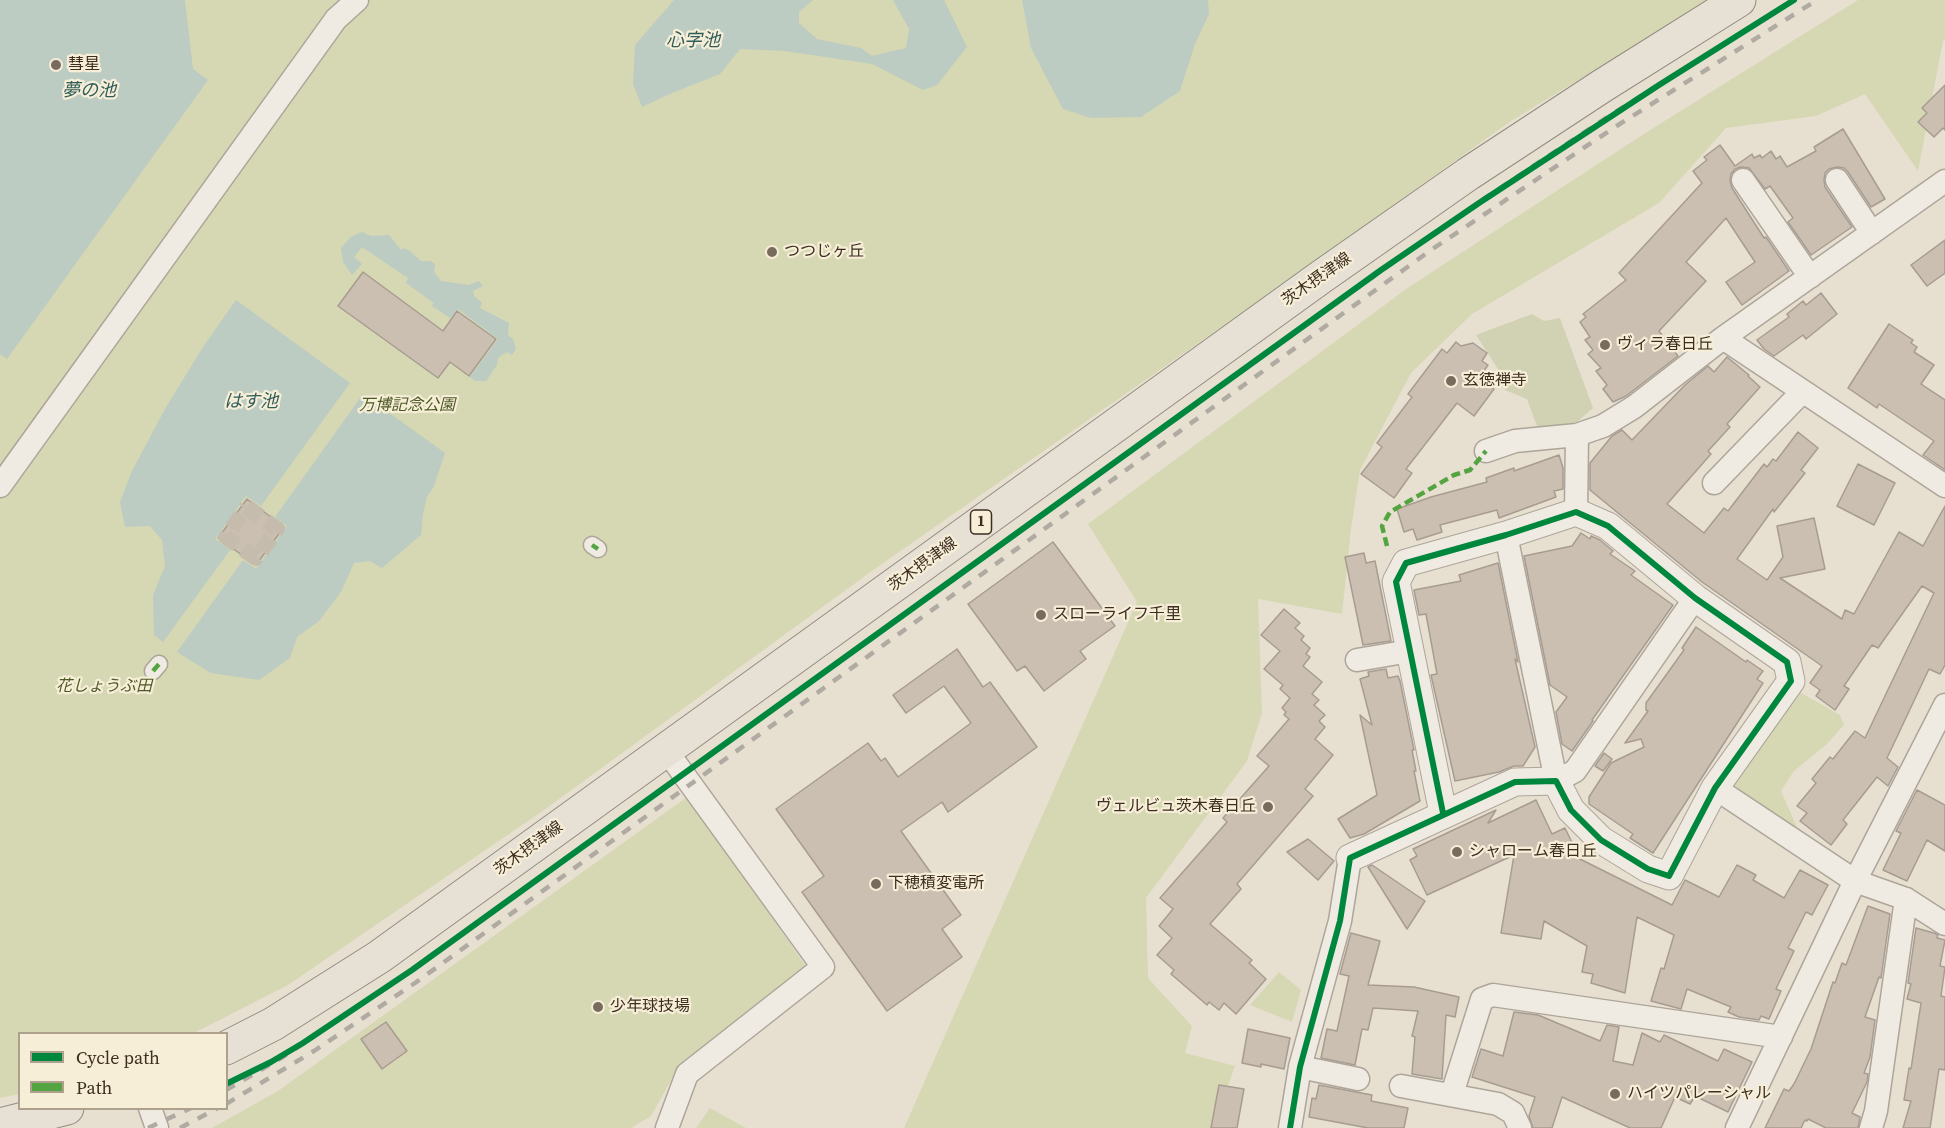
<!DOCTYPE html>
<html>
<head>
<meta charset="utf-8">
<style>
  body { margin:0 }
  #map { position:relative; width:1945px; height:1128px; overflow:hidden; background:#e7e0d1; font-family:"Source Serif 4",serif }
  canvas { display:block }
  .legend { position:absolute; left:18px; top:1032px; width:210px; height:78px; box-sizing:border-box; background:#f7eed8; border:2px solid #ada18e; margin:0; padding:8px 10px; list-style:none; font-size:18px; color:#3d2e20 }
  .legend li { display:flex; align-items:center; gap:12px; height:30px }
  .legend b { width:30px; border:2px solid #ada18e }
</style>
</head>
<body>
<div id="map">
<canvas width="1945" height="1128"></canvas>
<ul class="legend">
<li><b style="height:8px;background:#00873e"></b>Cycle path</li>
<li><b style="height:8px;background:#54a441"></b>Path</li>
</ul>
</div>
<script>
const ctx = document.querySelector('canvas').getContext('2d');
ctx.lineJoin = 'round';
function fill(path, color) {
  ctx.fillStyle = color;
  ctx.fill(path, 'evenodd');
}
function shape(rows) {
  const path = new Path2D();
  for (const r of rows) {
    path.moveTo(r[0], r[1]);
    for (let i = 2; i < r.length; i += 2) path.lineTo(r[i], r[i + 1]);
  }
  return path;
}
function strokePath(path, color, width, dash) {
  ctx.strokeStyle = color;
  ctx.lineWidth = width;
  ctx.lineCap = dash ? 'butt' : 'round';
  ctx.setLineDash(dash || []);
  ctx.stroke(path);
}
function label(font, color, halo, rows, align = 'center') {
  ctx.font = font + ' "Source Serif 4","Noto Sans JP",serif';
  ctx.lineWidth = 4.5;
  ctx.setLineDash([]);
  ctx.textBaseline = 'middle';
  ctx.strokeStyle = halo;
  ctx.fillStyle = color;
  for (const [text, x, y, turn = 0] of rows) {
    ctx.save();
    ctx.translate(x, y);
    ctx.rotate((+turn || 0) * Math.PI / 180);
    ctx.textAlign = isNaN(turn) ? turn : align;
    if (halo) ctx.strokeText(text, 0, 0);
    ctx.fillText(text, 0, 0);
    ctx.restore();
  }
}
const green = shape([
  [0,0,1710,0,1511,121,1263,298,876,568,544,810,288,985,194,1033,20,1034,19,1094,0,1098],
  [1858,0,1945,0,1945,39,1943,41,1918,171,1865,94,1816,116,1726,128,1659,203,1472,314,1411,373,1360,470,1351,529,1342,614,1258,599,1262,713,1247,761,1146,898,1148,978,1192,1026,1185,1053,1235,1066,1213,1128,904,1128,1137,602,1088,524,1409,287,1647,132],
  [1796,690,1840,715,1844,725,1826,745,1794,771,1781,791,1800,834,1741,792,1735,785,1736,778],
  [687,797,807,968,679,1066,651,1116,631,1128,212,1128,278,1091],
  [1279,972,1301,990,1292,1022,1250,1005],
  [710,1108,746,1128,696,1128]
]);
const cemetery = shape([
  [1532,314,1544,321,1560,318,1593,408,1577,422,1538,429,1527,399,1505,390,1505,380,1476,335]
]);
const water = shape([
  [0,0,185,0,193,69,208,80,7,359,0,354],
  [674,0,813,0,799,12,799,23,817,39,861,48,872,56,906,48,909,29,893,0,944,0,967,47,937,85,923,90,872,64,785,51,740,49,720,74,672,93,642,107,633,84,635,45],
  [1022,0,1208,0,1209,14,1195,44,1180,91,1141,117,1091,118,1063,109,1031,48],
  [362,232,371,236,389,235,401,250,404,248,410,251,421,261,430,261,435,264,434,272,441,281,469,285,479,281,483,286,473,291,474,296,482,303,480,308,509,323,508,335,513,339,516,349,512,355,507,352,498,358,497,365,486,381,475,381,470,377,498,339,458,309,450,318,432,306,434,303,406,283,408,278,362,247,354,257,362,264,352,275,343,262,341,248,351,237],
  [236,300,350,383,261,506,246,496,215,539,230,550,163,642,154,635,153,595,165,566,162,540,150,526,125,527,120,502,132,471,165,409,203,347],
  [363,394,445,453,434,486,427,497,423,514,421,535,382,568,370,561,354,563,341,592,319,621,297,637,290,658,259,680,211,673,177,652,243,560,256,569,287,526,275,517]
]);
const building = shape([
  [1945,85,1945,130,1943,128,1934,137,1918,122,1927,113,1922,108,1945,85],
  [1843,129,1885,199,1871,207,1848,172,1844,168,1837,167,1829,169,1825,173,1824,180,1825,187,1852,227,1811,255,1788,222,1793,218,1770,186,1765,189,1749,168,1741,167,1735,169,1731,174,1730,181,1732,188,1764,238,1766,237,1789,271,1742,305,1726,282,1755,262,1726,218,1686,262,1706,281,1659,331,1678,356,1626,396,1613,402,1603,389,1607,385,1596,371,1601,368,1588,354,1593,350,1585,340,1590,337,1580,322,1586,317,1583,314,1626,280,1619,273,1702,183,1693,171,1707,160,1704,157,1720,145,1735,166,1752,154,1754,158,1760,155,1762,158,1771,151,1776,159,1780,156,1787,167,1816,151,1814,147,1843,129],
  [1945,240,1945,273,1927,286,1911,265,1945,240],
  [363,272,443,331,457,311,496,339,469,376,450,362,438,378,338,306,363,272],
  [1821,293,1837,314,1806,339,1803,335,1774,356,1764,349,1757,340,1789,317,1787,314,1803,301,1806,305,1821,293],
  [1889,324,1913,340,1911,343,1917,347,1914,352,1934,365,1921,384,1945,400,1945,470,1923,455,1934,441,1879,404,1877,408,1848,388,1889,324],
  [1456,342,1461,346,1473,343,1487,353,1482,361,1488,365,1479,378,1494,389,1474,416,1457,403,1406,469,1412,473,1394,498,1361,474,1382,447,1377,443,1412,397,1408,394,1442,349,1447,353,1456,342],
  [1727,357,1749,375,1748,376,1760,387,1727,424,1730,427,1708,451,1711,454,1667,504,1704,533,1724,508,1728,511,1764,464,1767,467,1773,459,1776,461,1798,432,1818,448,1801,470,1805,473,1774,512,1773,509,1737,559,1767,580,1783,557,1777,526,1814,518,1825,569,1780,578,1842,619,1845,610,1854,614,1899,532,1923,546,1945,506,1945,665,1940,674,1929,669,1887,758,1898,767,1888,786,1877,777,1843,820,1847,824,1831,845,1800,821,1807,813,1797,806,1816,783,1812,779,1830,757,1833,759,1855,731,1865,738,1934,593,1922,586,1878,648,1872,645,1844,686,1849,689,1835,710,1816,696,1820,690,1810,683,1822,666,1702,582,1590,490,1590,463,1612,436,1622,430,1632,440,1685,385,1708,366,1714,372,1727,357],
  [1559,455,1563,468,1563,489,1554,491,1556,497,1499,518,1497,510,1440,525,1442,532,1417,540,1413,529,1404,532,1397,509,1431,497,1487,482,1486,478,1514,468,1514,471,1559,455],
  [1858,464,1895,483,1874,525,1837,506,1858,464],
  [247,499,284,527,256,565,218,538,247,499],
  [1581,533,1590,539,1591,536,1600,540,1613,551,1610,554,1635,571,1631,575,1673,605,1592,720,1593,721,1572,751,1562,744,1556,712,1567,697,1550,685,1524,556,1572,546,1581,533],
  [1053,542,1115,626,1080,651,1086,659,1044,691,1025,666,1017,671,968,604,1053,542],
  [1364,553,1366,563,1375,561,1391,641,1363,645,1345,557,1364,553],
  [1498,563,1518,662,1515,659,1535,747,1523,766,1514,766,1499,772,1455,781,1431,675,1437,674,1426,614,1419,615,1414,590,1461,581,1459,575,1498,563],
  [1284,609,1300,623,1295,628,1304,636,1301,640,1310,648,1306,654,1310,657,1303,666,1322,682,1312,694,1319,700,1314,705,1325,715,1319,721,1325,727,1315,739,1333,755,1305,789,1313,796,1237,884,1241,889,1210,924,1252,960,1249,963,1266,979,1236,1014,1224,1003,1219,1010,1209,1002,1207,1005,1171,974,1174,970,1157,955,1172,938,1159,926,1173,909,1160,898,1227,822,1223,818,1269,766,1257,756,1289,719,1284,715,1286,712,1282,708,1290,698,1280,689,1283,685,1264,669,1280,651,1261,635,1284,609],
  [1696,627,1746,662,1747,660,1763,671,1757,679,1763,683,1653,853,1630,838,1633,834,1589,804,1589,797,1611,763,1644,747,1641,739,1625,743,1648,711,1646,710,1646,703,1684,650,1682,648,1696,627],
  [957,649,983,687,990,682,1037,747,948,812,942,802,901,831,961,915,942,929,962,957,887,1011,802,892,824,876,776,809,868,743,881,761,885,758,898,777,971,723,944,686,906,713,893,695,957,649],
  [1386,669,1388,678,1398,676,1400,681,1414,750,1412,750,1416,771,1414,771,1420,801,1364,834,1350,838,1338,819,1377,795,1360,715,1372,725,1360,679,1369,676,1368,672,1386,669],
  [1604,753,1612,759,1603,771,1595,766,1604,753],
  [1917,790,1945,805,1945,851,1927,840,1907,881,1883,870,1901,833,1896,831,1917,790],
  [1536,800,1552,834,1565,828,1580,859,1672,905,1685,880,1719,897,1737,865,1756,875,1753,880,1784,898,1800,870,1828,885,1812,915,1806,912,1788,948,1794,951,1776,989,1781,991,1769,1019,1761,1016,1759,1020,1739,1017,1728,1012,1731,1007,1687,989,1681,1009,1651,1001,1661,968,1664,969,1674,935,1637,917,1625,993,1591,983,1593,974,1582,972,1587,946,1544,921,1541,939,1501,933,1514,855,1427,895,1410,860,1417,856,1413,849,1496,810,1488,823,1536,800],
  [1308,839,1334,861,1318,880,1287,852,1308,839],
  [1372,865,1425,901,1407,929,1368,867,1372,865],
  [1868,906,1890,914,1881,978,1879,977,1865,1017,1875,1020,1870,1057,1864,1073,1868,1074,1867,1082,1852,1113,1860,1117,1858,1128,1826,1128,1808,1119,1807,1121,1805,1120,1801,1128,1765,1128,1784,1089,1789,1091,1794,1084,1811,1049,1833,982,1835,983,1842,963,1846,965,1868,906],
  [1916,928,1934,933,1938,935,1937,938,1945,940,1940,966,1945,967,1941,996,1945,997,1945,1070,1939,1069,1930,1128,1903,1128,1911,1101,1904,1100,1909,1068,1911,1069,1921,1003,1907,999,1911,984,1908,983,1916,928],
  [1351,933,1380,941,1368,985,1414,987,1459,997,1455,1017,1446,1015,1442,1079,1412,1074,1415,1037,1412,1036,1418,1011,1373,1008,1368,1030,1362,1029,1355,1065,1321,1058,1327,1029,1337,1031,1349,976,1340,974,1351,933],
  [1514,1012,1538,1015,1600,1041,1607,1025,1619,1027,1613,1061,1633,1065,1642,1033,1660,1042,1664,1035,1718,1061,1724,1049,1752,1062,1728,1112,1695,1096,1690,1104,1675,1097,1661,1128,1630,1128,1562,1097,1552,1128,1533,1128,1529,1116,1535,1097,1472,1077,1481,1049,1503,1056,1514,1012],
  [386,1022,407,1051,382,1069,361,1039,386,1022],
  [1248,1029,1290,1038,1284,1069,1261,1064,1261,1067,1242,1063,1248,1029],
  [1219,1085,1244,1089,1237,1128,1211,1128,1219,1085],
  [1319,1085,1372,1095,1371,1101,1408,1108,1404,1128,1368,1128,1309,1117,1312,1098,1316,1099,1319,1085]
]);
const pedestrianTunnel = shape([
  [247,507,277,529,256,558,226,537,247,507]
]);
const pedestrian = shape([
  [592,545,598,549],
  [153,671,159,664]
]);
const minor = shape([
  [1743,180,1810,277],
  [1837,180,1872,233],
  [1723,338,1945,486],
  [1486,451,1515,441,1577,435,1603,426,1634,407,1723,338,1945,181],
  [1714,483,1802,392],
  [0,486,336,19,357,0],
  [1576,512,1577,435],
  [1506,535,1556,781,1575,771,1695,598],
  [1357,660,1410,651],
  [666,750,823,967,687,1074,667,1128],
  [1715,788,1855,881,1906,899,1945,924],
  [1300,1067,1358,1079],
  [1401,1086,1498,1104,1513,1113,1520,1128],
  [1452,1094,1482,999,1493,995,1781,1037],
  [150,1108,157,1128],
  [1290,1128,1300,1067,1340,921,1350,858],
  [1737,1128,1855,881,1945,705],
  [1871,1128,1876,1111,1906,899]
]);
const tertiary = shape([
  [1350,858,1515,782,1556,781,1571,810,1601,840,1648,869,1669,876,1715,788,1791,681,1787,662,1695,598,1608,526,1576,512,1506,535,1406,563,1396,582,1443,813]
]);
const primary = shape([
  [226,1048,273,1024,379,957,1321,277,1468,174,1602,86,1739,0],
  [0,1125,67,1108]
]);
const rail = shape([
  [226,1090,283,1057,408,973,1364,283,1485,198,1609,116,1794,0],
  [226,1104,314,1051,415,983,1431,250,1615,127,1817,0],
  [148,1128,191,1108],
  [180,1128,218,1108]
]);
const quiet = shape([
  [592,545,598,549],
  [1387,546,1382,526,1390,512,1454,475,1470,470,1486,451],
  [153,671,159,664]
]);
const cycleway = shape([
  [226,1084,271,1062,303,1043,412,970,1381,270,1479,203,1659,85,1794,0],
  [1290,1128,1300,1067,1340,921,1350,858,1515,782,1556,781,1571,810,1601,840,1648,869,1669,876,1715,788,1791,681,1787,662,1695,598,1608,526,1576,512,1506,535,1406,563,1396,582,1443,813]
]);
const markers = [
  [56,65,6,"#786c5e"],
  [772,252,6,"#786c5e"],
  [1605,345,6,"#786c5e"],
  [1451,381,6,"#786c5e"],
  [1041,615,6,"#786c5e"],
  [1268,807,6,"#786c5e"],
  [1457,852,6,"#786c5e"],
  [876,884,6,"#786c5e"],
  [598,1007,6,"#786c5e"],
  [1615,1094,6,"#786c5e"]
];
const shields = [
  [981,522,21]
];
const shieldNames = [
  ["1",981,522]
];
const poiNames = [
  ["彗星",68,65],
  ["つつじヶ丘",784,252],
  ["ヴィラ春日丘",1617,345],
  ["玄徳禅寺",1463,381],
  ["スローライフ千里",1053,615],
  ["ヴェルビュ茨木春日丘",1256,807,"right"],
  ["シャローム春日丘",1469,852],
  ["下穂積変電所",888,884],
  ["少年球技場",610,1007],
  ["ハイツパレーシャル",1627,1094]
];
const streetNames = [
  ["茨木摂津線",1317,280,-35],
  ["茨木摂津線",923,565,-36],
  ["茨木摂津線",529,849,-36]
];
const parkNames = [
  ["万博記念公園",407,406],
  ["花しょうぶ田",104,687]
];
const waterNames = [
  ["心字池",693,41],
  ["夢の池",89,91],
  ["はす池",251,402]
];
fill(green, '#d6d7b3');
fill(cemetery, '#d1d1b3');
fill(water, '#bcccc2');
fill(building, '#cbbfb2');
strokePath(building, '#a89c90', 1.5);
strokePath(pedestrianTunnel, '#c5bcae', 16, [16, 8]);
strokePath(pedestrian, '#ada599', 19);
strokePath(minor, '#ada599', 25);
strokePath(tertiary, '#ada599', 29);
strokePath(primary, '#928b80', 35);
strokePath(pedestrian, '#efebe3', 16);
strokePath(minor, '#efebe3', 22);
strokePath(tertiary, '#efebe3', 27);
strokePath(primary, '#e6e1d4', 33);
strokePath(rail, '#afaaa2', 4.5, [10, 10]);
strokePath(quiet, '#54a441', 4.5, [9, 4.5]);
strokePath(cycleway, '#00873e', 6);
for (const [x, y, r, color] of markers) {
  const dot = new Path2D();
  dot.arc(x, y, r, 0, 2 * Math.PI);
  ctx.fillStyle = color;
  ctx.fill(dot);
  strokePath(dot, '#f7eed8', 2);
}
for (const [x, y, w] of shields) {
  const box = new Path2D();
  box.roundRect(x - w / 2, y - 12, w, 24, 4.5);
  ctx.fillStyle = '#f7eed8';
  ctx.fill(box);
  strokePath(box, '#3d2e20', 1.5);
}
label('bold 15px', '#3d2e20', null, shieldNames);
label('16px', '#3d2e20', '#f7eed8', poiNames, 'left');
label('16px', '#3d2e20', '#f7eed8', streetNames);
label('italic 16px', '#4d5a26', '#f7eed8', parkNames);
label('italic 18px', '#2f5d5a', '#f7eed8', waterNames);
</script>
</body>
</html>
